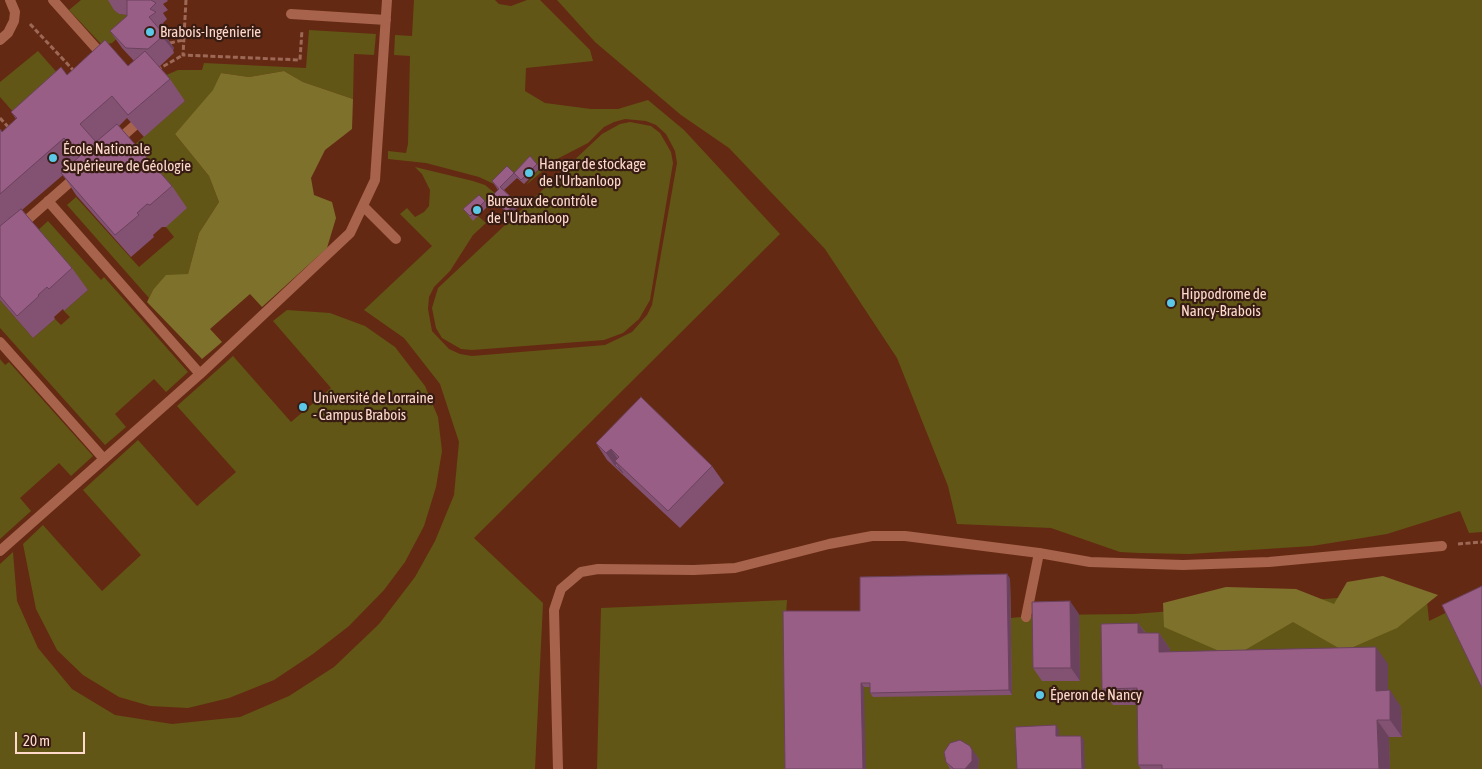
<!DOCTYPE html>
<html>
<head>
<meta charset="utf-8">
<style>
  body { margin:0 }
  #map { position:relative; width:1482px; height:769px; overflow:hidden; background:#642913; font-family:"Asap Condensed",sans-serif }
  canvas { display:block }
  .scale { position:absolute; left:15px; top:732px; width:70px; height:22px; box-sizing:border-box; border:2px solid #ffd9cc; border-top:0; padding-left:6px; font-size:15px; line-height:18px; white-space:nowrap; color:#ffd9cc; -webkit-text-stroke:4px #371c13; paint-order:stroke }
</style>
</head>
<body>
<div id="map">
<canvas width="1482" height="769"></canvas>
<div class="scale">20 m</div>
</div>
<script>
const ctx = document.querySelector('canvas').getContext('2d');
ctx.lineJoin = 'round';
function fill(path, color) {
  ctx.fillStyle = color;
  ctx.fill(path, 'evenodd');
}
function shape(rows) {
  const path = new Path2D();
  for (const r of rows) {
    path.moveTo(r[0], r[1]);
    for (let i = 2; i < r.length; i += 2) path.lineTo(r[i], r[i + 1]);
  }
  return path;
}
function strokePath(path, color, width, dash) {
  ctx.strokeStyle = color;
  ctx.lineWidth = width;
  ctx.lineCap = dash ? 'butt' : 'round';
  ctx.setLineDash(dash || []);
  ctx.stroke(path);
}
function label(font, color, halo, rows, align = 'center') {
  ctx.font = font + ' "Asap Condensed",sans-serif';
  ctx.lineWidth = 4.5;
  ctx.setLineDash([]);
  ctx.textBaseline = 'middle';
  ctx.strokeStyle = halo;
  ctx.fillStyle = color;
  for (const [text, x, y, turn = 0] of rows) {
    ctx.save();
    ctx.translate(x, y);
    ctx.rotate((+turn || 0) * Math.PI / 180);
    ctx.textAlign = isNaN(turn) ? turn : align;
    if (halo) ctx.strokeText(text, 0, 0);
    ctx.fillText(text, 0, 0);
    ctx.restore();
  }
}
const green = shape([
  [81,0,120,0,115,10,119,14,139,16,139,18,112,43,102,45,69,10],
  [414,0,495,0,499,4,511,6,527,0,540,0,590,50,593,61,526,68,525,91,545,103,591,109,618,109,648,100,684,130,780,234,474,538,543,603,535,769,0,769,0,564,13,552,17,601,38,648,72,689,115,715,172,724,240,717,289,696,334,667,379,624,415,577,435,541,454,495,459,442,440,384,404,338,364,310,432,246,400,214,407,208,415,217,424,212,429,206,430,190,422,174,415,167,473,181,485,185,496,194,473,221,478,216,486,223,473,235,450,271,434,287,429,297,428,309,432,331,449,349,460,354,472,356,605,345,632,332,647,315,652,305,677,163,675,151,666,134,656,125,646,121,625,119,614,122,604,127,588,143,557,159,526,185,540,168,496,185,479,177,426,163,388,159,388,151,406,153,408,144,410,56,394,55,395,35,412,36],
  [557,0,1482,0,1482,532,1469,533,1460,511,1387,534,1312,546,1189,554,1139,553,1120,552,1051,528,957,524,948,486,897,358,825,249,729,148,681,115,595,42],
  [309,30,376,34,374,55,354,54,353,99,303,82,284,71,249,77,221,73,214,90,175,134,209,176,219,202,199,233,188,274,153,290,149,298,67,205,76,197,139,267,174,237,166,227,133,146,185,101,164,76,178,70,202,70,204,63,306,68],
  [38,51,74,92,30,131,0,97,0,82],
  [630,122,651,126,660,133,671,152,673,163,650,300,639,319,623,333,604,340,472,350,461,349,442,338,436,328,432,308,438,288,602,134,620,124],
  [48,221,101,280,104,277,188,372,166,392,154,379,115,414,126,427,105,445,0,328,0,300,33,338,55,319,61,325,70,317,64,311,88,290,37,231],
  [287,310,330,313,365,326,395,347,425,386,438,417,442,451,436,487,424,526,405,562,384,590,349,626,313,654,274,680,229,698,188,708,150,706,119,697,83,675,57,650,36,609,23,544,43,525,102,591,141,555,83,490,138,440,197,506,236,472,177,406,233,356,291,422,331,388,273,321],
  [0,359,5,365,9,362,93,456,71,476,59,463,20,498,31,511,0,539],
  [1010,579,1011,618,1041,615,1134,614,1426,591,1429,621,1482,595,1482,769,597,769,601,608,787,600,786,616,863,615]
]);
const forest = shape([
  [284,71,303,82,353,99,352,129,325,150,311,178,314,195,332,202,336,218,327,248,262,307,250,294,210,329,222,342,202,359,147,302,153,290,166,275,188,274,199,233,219,202,209,176,175,134,213,90,221,73,249,77],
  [1383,576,1438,595,1397,628,1344,651,1293,622,1233,657,1164,627,1163,603,1226,587,1296,589,1334,604,1347,582]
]);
const path = shape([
  [186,0,183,55,300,60,302,30],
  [30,24,75,72],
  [170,43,183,40],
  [157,70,183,55],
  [0,118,10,129],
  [1458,544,1482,542]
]);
const lane = shape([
  [53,0,104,57],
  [291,14,386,20],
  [0,40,8,33,14,21,15,12,10,0],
  [116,142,134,126],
  [48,201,200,374,104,459],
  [363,206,396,239],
  [19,227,78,175],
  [0,342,104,459,0,551],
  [200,374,350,233,375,180,387,0],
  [1026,617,1039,553,1090,562,1183,565,1269,562,1442,546]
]);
const street = shape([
  [558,769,554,610,561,589,581,572,598,569,694,570,735,568,829,544,872,536,905,536,1039,553]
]);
const wall = shape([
  [108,0,167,0,168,1,163,4,168,10,163,13,167,19,163,23,167,29,163,32,174,48,173,50,174,53,160,66,159,66,170,79,185,101,144,137,127,118,119,126,172,186,187,208,166,227,162,227,153,235,154,237,131,257,76,195,63,175,22,210,72,268,88,290,64,311,63,309,54,317,55,319,33,338,0,300,0,129,2,132,16,119,11,112,67,75,128,66,134,61,122,48,110,31,127,16,127,15,119,14,114,10],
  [537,164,540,168,524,184,517,178,504,190,516,202,519,206,510,216,491,197,498,190,492,181],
  [485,201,488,206,473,221,463,209],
  [596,443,712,466,724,483,680,528,607,460],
  [1007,574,1010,579,1012,695,873,697,870,693,870,687,864,687,785,769,860,611],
  [1079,614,1080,681,1042,681,1033,668],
  [1138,623,1146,633,1159,633,1170,649,1170,652,1388,664,1388,690,1401,707,1402,737,1389,737,1390,769,1141,769,1138,765,1137,705,1113,705,1102,689],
  [976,755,979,759,978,769,950,769,946,762]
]);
const shadedWall = shape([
  [162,32,174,48,173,50,160,34],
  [516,202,519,206,510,216,507,212],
  [611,449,622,465,615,461,620,468,615,465,618,470,606,453],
  [1007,574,1010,579,1012,695,1009,690],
  [1070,601,1079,614,1080,681,1071,668],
  [1138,623,1150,639,1138,633],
  [1159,633,1170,649,1171,669,1159,652],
  [1376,647,1388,664,1388,707,1376,691],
  [861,683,864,687,866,769,863,769],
  [1390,690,1401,707,1402,737,1390,720],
  [1377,720,1389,737,1390,769,1379,769],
  [1056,725,1059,730,1059,741,1056,736],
  [1081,736,1084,740,1085,769,1082,769],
  [970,746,979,759,978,769,965,769]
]);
const building = shape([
  [127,0,151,0,156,3,150,9,156,12,149,17,162,32,160,34,163,36,148,49,126,48,110,31,127,16,127,0],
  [105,40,128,66,145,51,170,79,128,115,112,96,80,124,96,142,117,124,172,186,150,205,147,204,137,213,139,215,115,235,61,173,80,156,64,138,0,194,0,129,2,132,17,118,11,112,61,67,67,75,105,40],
  [530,156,537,164,521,180,514,173,530,156],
  [507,166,514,173,500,187,516,202,507,212,491,197,499,189,492,181,507,166],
  [479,195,485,201,470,216,463,209,479,195],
  [21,209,72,268,49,289,47,287,38,295,39,296,17,316,0,296,0,226,21,209],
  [641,397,712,466,668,511,615,461,619,457,611,449,606,453,596,443,641,397],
  [616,463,623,473,615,465,616,463],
  [1007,574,1009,690,870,693,870,683,861,683,863,769,785,769,783,611,860,611,860,577,1007,574],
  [1482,586,1482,688,1442,605,1482,586],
  [1070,601,1071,668,1033,668,1032,602,1070,601],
  [1138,623,1138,633,1159,633,1159,652,1376,647,1376,691,1390,690,1390,720,1377,720,1379,769,1162,769,1162,765,1138,765,1137,688,1102,689,1101,624,1138,623],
  [1056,725,1056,736,1081,736,1082,769,1017,769,1015,727,1056,725],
  [960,740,970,746,972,750,972,761,965,769,954,769,946,762,944,752,950,743,960,740]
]);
const markers = [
  [150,32,5,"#5bc8e7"],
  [53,158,5,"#5bc8e7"],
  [529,173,5,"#5bc8e7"],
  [477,210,5,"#5bc8e7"],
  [1171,303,5,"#5bc8e7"],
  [303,407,5,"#5bc8e7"],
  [1040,695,5,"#5bc8e7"]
];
const poiNames = [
  ["Brabois-Ingénierie",160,32],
  ["École Nationale",63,149],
  ["Supérieure de Géologie",63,166],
  ["Hangar de stockage",539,164],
  ["de l'Urbanloop",539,181],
  ["Bureaux de contrôle",487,201],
  ["de l'Urbanloop",487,218],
  ["Hippodrome de",1181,294],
  ["Nancy-Brabois",1181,311],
  ["Université de Lorraine",313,398],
  ["- Campus Brabois",313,415],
  ["Éperon de Nancy",1050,695]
];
fill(green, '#615615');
fill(forest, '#7e712c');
strokePath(path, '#9d6957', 3, [5, 2.5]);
strokePath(lane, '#a7634c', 10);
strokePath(street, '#a7634c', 10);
fill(wall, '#835172');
fill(shadedWall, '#6a425d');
fill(building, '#985e85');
strokePath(building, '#6a425d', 1);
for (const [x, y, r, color] of markers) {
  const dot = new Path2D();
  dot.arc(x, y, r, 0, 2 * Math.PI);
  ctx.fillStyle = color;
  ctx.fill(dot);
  strokePath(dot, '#371c13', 2);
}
label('15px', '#ffd9cc', '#371c13', poiNames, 'left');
</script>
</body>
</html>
